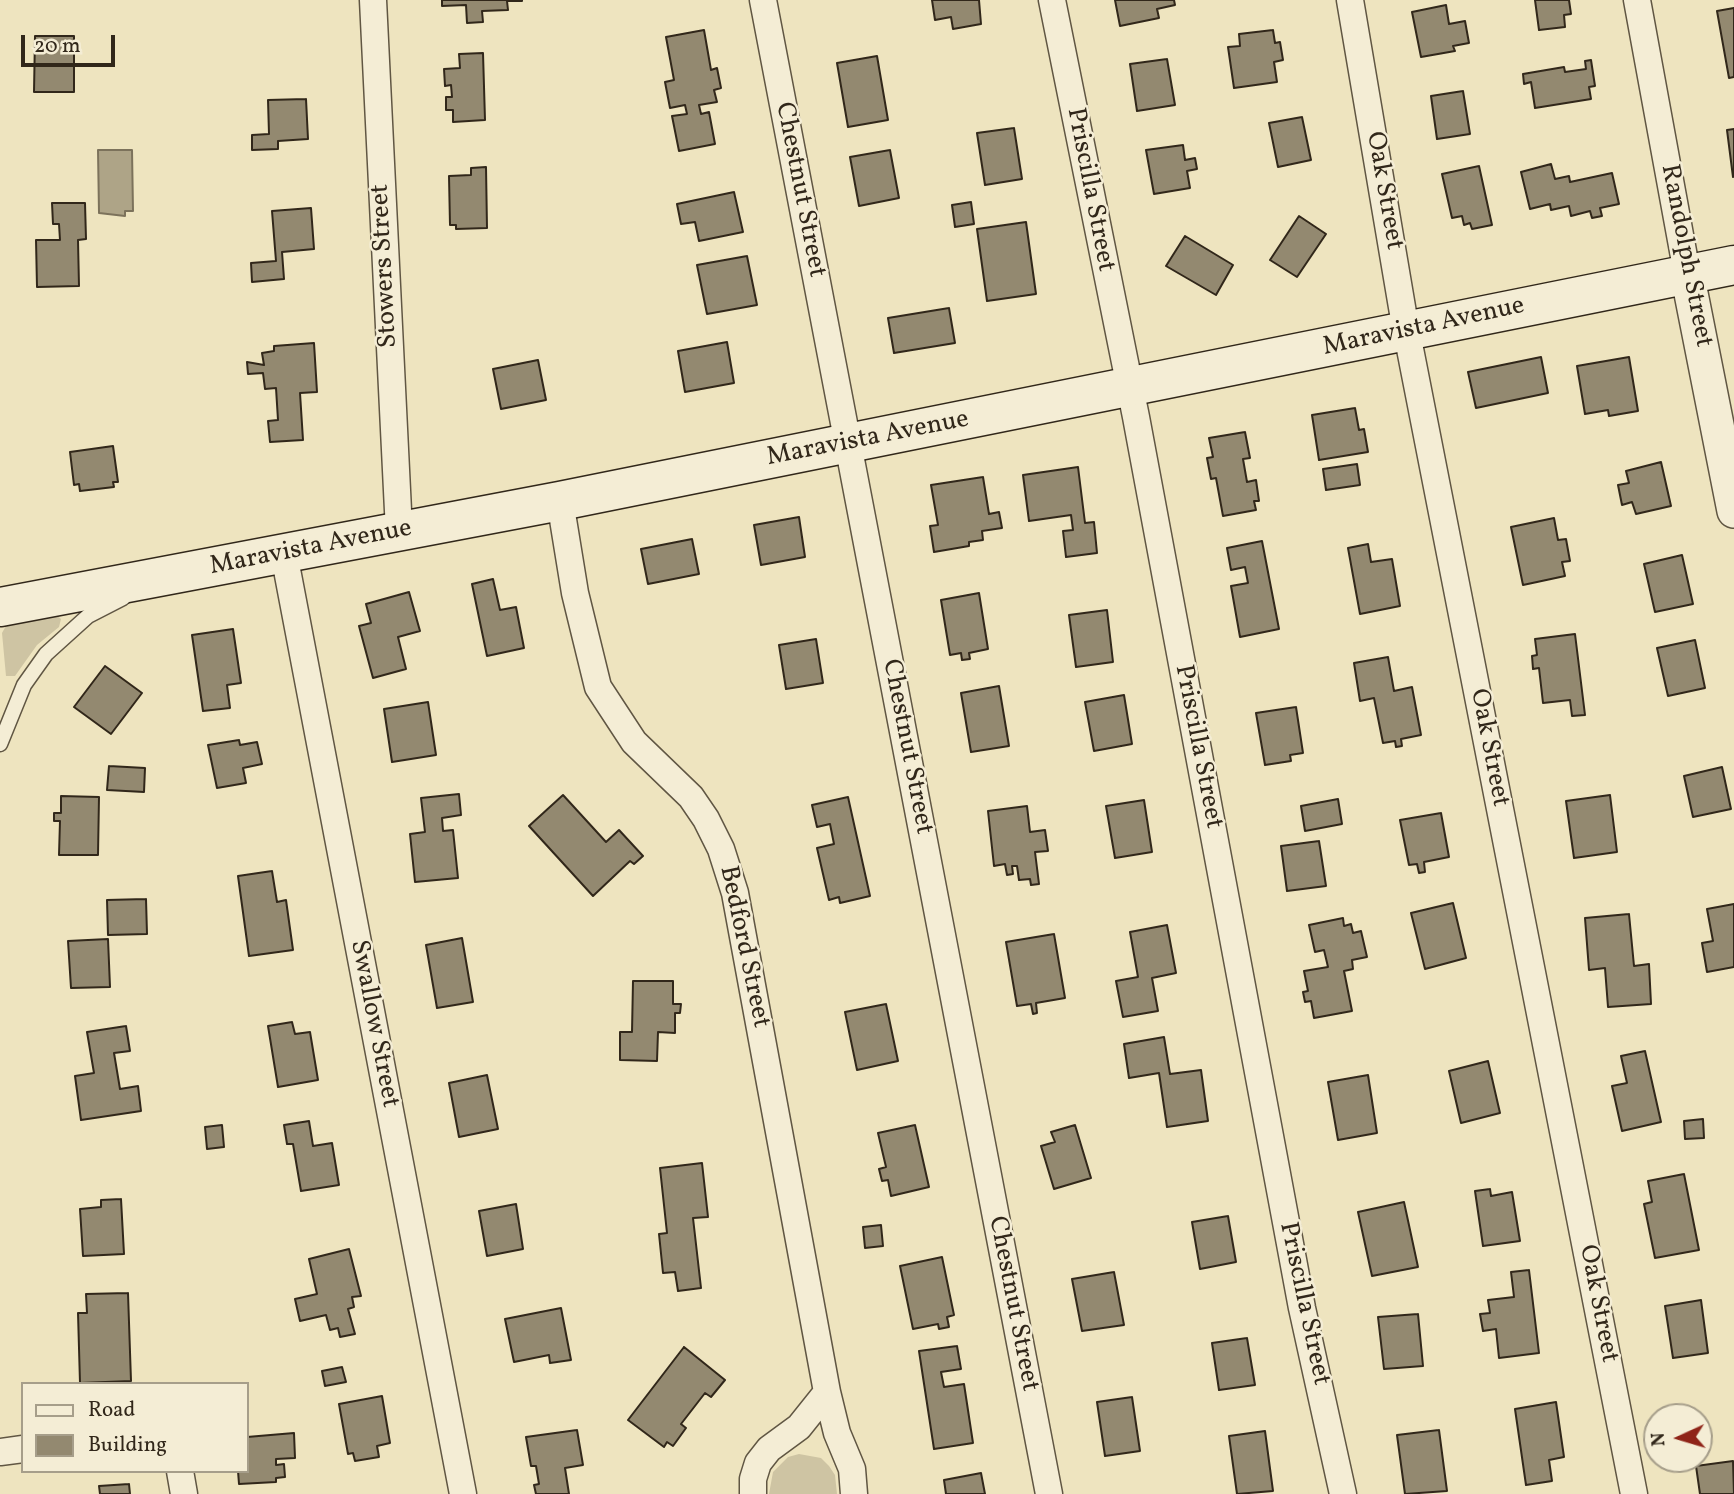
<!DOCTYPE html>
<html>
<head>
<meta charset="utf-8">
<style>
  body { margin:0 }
  #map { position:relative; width:1734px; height:1494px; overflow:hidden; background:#eee4bf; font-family:Vollkorn,serif }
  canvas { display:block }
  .legend { position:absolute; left:21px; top:1382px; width:228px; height:91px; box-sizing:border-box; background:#f4edd5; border:2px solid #a69e8a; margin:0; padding:9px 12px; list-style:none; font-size:21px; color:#31271a }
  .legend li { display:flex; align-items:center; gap:14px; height:35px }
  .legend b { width:35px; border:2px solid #a69e8a }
  .north { position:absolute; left:1643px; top:1403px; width:70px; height:70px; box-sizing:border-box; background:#f4edd5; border:2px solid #a69e8a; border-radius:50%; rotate:266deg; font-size:19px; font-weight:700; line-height:28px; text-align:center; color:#31271a }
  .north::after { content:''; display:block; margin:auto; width:24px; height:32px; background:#8f2418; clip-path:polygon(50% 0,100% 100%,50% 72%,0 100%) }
  .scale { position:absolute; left:21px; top:35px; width:94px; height:32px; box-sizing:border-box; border:4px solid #31271a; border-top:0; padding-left:9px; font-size:21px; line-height:24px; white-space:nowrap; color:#31271a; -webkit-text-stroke:5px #f4edd5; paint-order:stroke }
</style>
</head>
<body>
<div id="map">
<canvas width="1734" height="1494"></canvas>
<ul class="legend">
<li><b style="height:9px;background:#f4edd5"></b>Road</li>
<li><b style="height:19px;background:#938970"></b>Building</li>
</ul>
<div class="north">N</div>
<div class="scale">20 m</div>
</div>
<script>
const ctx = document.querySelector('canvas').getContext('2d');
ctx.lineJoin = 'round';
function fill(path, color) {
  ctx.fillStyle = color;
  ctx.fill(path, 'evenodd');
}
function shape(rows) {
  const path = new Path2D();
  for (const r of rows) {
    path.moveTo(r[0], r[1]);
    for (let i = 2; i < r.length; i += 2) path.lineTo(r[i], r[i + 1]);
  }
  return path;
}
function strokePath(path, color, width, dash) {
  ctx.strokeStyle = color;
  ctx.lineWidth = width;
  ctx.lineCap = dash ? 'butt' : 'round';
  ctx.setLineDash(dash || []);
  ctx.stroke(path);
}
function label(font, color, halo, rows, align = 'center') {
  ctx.font = font + ' Vollkorn,serif';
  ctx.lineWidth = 5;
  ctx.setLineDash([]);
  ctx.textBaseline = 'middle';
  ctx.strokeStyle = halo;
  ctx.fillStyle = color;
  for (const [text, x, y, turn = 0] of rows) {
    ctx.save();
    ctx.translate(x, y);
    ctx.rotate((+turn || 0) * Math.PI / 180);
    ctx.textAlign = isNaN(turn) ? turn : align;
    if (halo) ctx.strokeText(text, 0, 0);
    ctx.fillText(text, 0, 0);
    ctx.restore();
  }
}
const green = shape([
  [56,615,61,619,59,627,37,645,15,676,6,676,2,633,7,624],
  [799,1454,821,1458,829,1466,835,1475,837,1494,769,1494,773,1472,788,1457]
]);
const water = shape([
  [98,150,132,150,133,211,125,211,125,216,99,213,98,150]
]);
const building = shape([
  [442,0,522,0,522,1,507,1,508,10,482,11,483,22,467,23,466,5,442,6,442,0],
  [932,0,979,0,981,24,953,29,951,17,935,20,932,0],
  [1115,0,1174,0,1175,5,1157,9,1159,18,1120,26,1115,0],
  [1535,0,1569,0,1571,14,1564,15,1565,27,1539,30,1535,0],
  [1446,5,1449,24,1465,21,1469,43,1453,46,1455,51,1421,57,1412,12,1446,5],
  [1734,8,1734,77,1729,78,1717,11,1734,8],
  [704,30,711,70,717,68,721,88,714,90,717,102,699,105,701,114,709,112,715,144,679,151,672,116,687,114,685,105,670,108,665,82,674,80,666,37,704,30],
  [1273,30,1275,43,1280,42,1283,60,1274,62,1277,82,1234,88,1228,47,1240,46,1239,34,1273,30],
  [35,36,74,36,74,92,34,92,35,36],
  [483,53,485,120,453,122,453,110,446,110,446,97,452,97,451,85,445,86,444,69,460,68,459,54,483,53],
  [877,56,888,120,848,127,837,63,877,56],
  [1167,59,1175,105,1137,111,1130,64,1167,59],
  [1591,60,1595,86,1589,87,1591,99,1535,108,1531,82,1524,84,1523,74,1564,67,1565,72,1586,69,1585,61,1591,60],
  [1463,91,1470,134,1437,139,1431,96,1463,91],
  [306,99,308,139,278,141,278,149,252,150,252,135,269,134,268,100,306,99],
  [1302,117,1311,160,1278,167,1269,123,1302,117],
  [1014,128,1022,179,985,185,977,133,1014,128],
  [1734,129,1734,176,1733,177,1727,130,1734,129],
  [1183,145,1185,160,1195,158,1197,169,1187,171,1190,188,1154,194,1146,150,1183,145],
  [890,150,899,198,859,206,850,157,890,150],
  [1551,164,1555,179,1569,176,1570,182,1612,173,1619,204,1600,208,1602,216,1592,218,1590,211,1571,216,1569,206,1551,210,1550,204,1530,209,1521,172,1551,164],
  [1479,166,1492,225,1472,229,1470,223,1464,225,1462,216,1452,218,1442,174,1479,166],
  [486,167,487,228,456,229,456,225,450,225,449,176,471,175,471,168,486,167],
  [734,192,743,232,699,241,695,222,681,224,677,204,734,192],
  [971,202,974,224,955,227,952,205,971,202],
  [52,203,85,203,86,239,78,240,79,286,37,287,36,240,60,240,59,224,53,224,52,203],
  [311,208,314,249,282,252,284,279,252,282,251,263,276,261,272,211,311,208],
  [1299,216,1326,234,1297,277,1270,260,1299,216],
  [1026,222,1036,294,987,301,977,229,1026,222],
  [1185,236,1233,265,1216,295,1166,266,1185,236],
  [747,256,757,305,707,314,697,265,747,256],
  [949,308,955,343,894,353,888,318,949,308],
  [727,342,734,383,685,392,678,351,727,342],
  [314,343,317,392,300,393,303,440,270,442,268,421,278,420,276,388,265,389,263,373,248,374,247,362,264,365,262,353,274,351,274,346,314,343],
  [1541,357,1548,393,1476,408,1468,372,1541,357],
  [1629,357,1638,411,1609,416,1608,410,1585,414,1577,366,1629,357],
  [538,360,546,400,501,409,493,369,538,360],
  [1355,408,1359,430,1364,429,1368,452,1319,460,1312,415,1355,408],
  [1245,432,1250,458,1243,459,1247,482,1256,480,1259,501,1254,501,1256,510,1223,516,1216,478,1211,479,1207,458,1213,457,1209,438,1245,432],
  [113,446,118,482,113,482,114,487,80,491,79,484,74,485,70,452,113,446],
  [1661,462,1671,506,1636,514,1632,502,1622,505,1618,485,1629,483,1626,471,1661,462],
  [1357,464,1360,485,1326,490,1323,469,1357,464],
  [1078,467,1085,523,1094,522,1097,553,1066,557,1063,531,1073,530,1071,515,1029,521,1023,475,1078,467],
  [983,477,989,514,999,512,1002,528,982,531,983,540,969,542,969,546,934,552,930,526,938,525,931,485,983,477],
  [799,517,805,557,761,565,754,525,799,517],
  [1554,518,1558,540,1566,539,1570,561,1562,562,1565,576,1523,585,1511,527,1554,518],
  [692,539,699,574,648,584,641,549,692,539],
  [1262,541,1279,629,1240,637,1231,586,1248,583,1245,567,1231,570,1227,548,1262,541],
  [1368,544,1371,562,1392,559,1400,606,1360,614,1348,548,1368,544],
  [1682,555,1693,604,1655,612,1644,564,1682,555],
  [493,579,500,610,516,607,524,648,487,656,472,584,493,579],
  [409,592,420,631,398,637,406,669,373,678,359,626,371,623,366,604,409,592],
  [979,593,988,649,969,653,970,659,962,660,961,653,950,655,941,600,979,593],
  [1107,610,1113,662,1076,667,1069,615,1107,610],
  [233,629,241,683,227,685,230,708,203,711,192,635,233,629],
  [1575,634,1585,715,1572,716,1570,700,1543,703,1539,668,1533,669,1532,656,1537,655,1535,639,1575,634],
  [816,639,823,683,786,689,779,645,816,639],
  [1695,640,1705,688,1668,696,1657,648,1695,640],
  [1388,657,1394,691,1412,687,1421,735,1401,739,1402,746,1396,747,1395,741,1383,743,1374,698,1360,701,1354,663,1388,657],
  [105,666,142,693,111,734,74,707,105,666],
  [999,686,1009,746,971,752,961,693,999,686],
  [1124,695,1132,744,1094,751,1085,702,1124,695],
  [428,702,436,755,392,762,384,709,428,702],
  [1296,707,1303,753,1290,755,1291,761,1265,765,1256,713,1296,707],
  [239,740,240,745,257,742,262,764,243,768,246,783,217,788,208,745,239,740],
  [109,766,145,768,144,792,107,790,109,766],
  [1722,767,1731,809,1693,817,1684,776,1722,767],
  [459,794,461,815,442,818,443,831,453,830,458,878,415,882,410,834,425,832,421,798,459,794],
  [563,795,606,842,619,830,643,856,634,864,630,861,593,896,529,826,563,795],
  [1610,795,1617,852,1574,858,1566,801,1610,795],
  [61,796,99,797,98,855,59,855,60,821,54,821,54,813,61,813,61,796],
  [848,797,870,896,840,903,839,897,829,900,817,848,834,844,830,824,817,827,812,805,848,797],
  [1338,799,1342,824,1305,831,1301,806,1338,799],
  [1144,800,1152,852,1115,858,1106,806,1144,800],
  [1027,806,1030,832,1045,830,1048,851,1035,852,1039,884,1031,885,1030,879,1019,880,1017,866,1012,866,1013,874,1007,875,1005,864,994,866,988,811,1027,806],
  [1441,813,1449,857,1424,862,1425,872,1419,873,1417,864,1409,865,1400,820,1441,813],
  [1319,841,1326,886,1287,891,1281,846,1319,841],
  [272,871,277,902,286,900,293,950,249,956,238,876,272,871],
  [146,899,147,934,108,935,107,900,146,899],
  [1453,903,1466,958,1425,969,1411,913,1453,903],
  [1734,904,1734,967,1707,972,1702,943,1713,941,1707,909,1734,904],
  [1629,914,1634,966,1649,964,1651,1004,1608,1007,1605,968,1589,970,1585,918,1629,914],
  [1343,918,1344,926,1351,924,1353,933,1361,931,1367,957,1352,960,1353,969,1344,971,1352,1011,1314,1018,1311,1001,1305,1002,1303,992,1308,991,1304,971,1328,967,1324,950,1315,952,1309,925,1343,918],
  [1167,925,1176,973,1152,978,1158,1011,1123,1017,1116,981,1138,977,1130,932,1167,925],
  [1054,934,1065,998,1036,1003,1037,1013,1033,1014,1031,1004,1017,1006,1006,942,1054,934],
  [462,938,473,1002,437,1008,426,945,462,938],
  [108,939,110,987,71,988,68,941,108,939],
  [633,981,673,981,673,1004,681,1004,680,1013,675,1013,675,1033,658,1032,657,1061,620,1060,620,1032,632,1032,633,981],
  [886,1004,898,1061,857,1070,845,1012,886,1004],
  [292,1022,295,1034,310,1032,318,1080,278,1087,268,1026,292,1022],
  [126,1026,130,1051,114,1053,120,1089,138,1086,141,1111,81,1120,75,1076,94,1073,87,1032,126,1026],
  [1164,1037,1170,1074,1201,1070,1208,1121,1167,1127,1159,1073,1129,1078,1124,1044,1164,1037],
  [1645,1051,1661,1122,1622,1131,1612,1086,1627,1083,1621,1056,1645,1051],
  [1488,1061,1500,1113,1461,1123,1449,1071,1488,1061],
  [487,1075,498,1129,459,1137,449,1083,487,1075],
  [1368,1075,1377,1133,1338,1140,1328,1082,1368,1075],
  [1703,1119,1704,1138,1685,1139,1684,1121,1703,1119],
  [309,1121,313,1146,332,1143,339,1185,301,1191,293,1144,287,1144,284,1125,309,1121],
  [222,1125,224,1147,207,1149,205,1127,222,1125],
  [915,1125,929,1187,891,1196,888,1180,882,1181,879,1169,886,1167,878,1133,915,1125],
  [1075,1125,1091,1178,1054,1189,1041,1146,1055,1142,1051,1132,1075,1125],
  [702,1163,708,1217,693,1218,701,1288,678,1291,675,1272,663,1273,659,1234,667,1233,660,1168,702,1163],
  [1684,1174,1699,1250,1655,1258,1644,1204,1652,1202,1648,1181,1684,1174],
  [1490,1189,1491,1196,1512,1192,1520,1241,1483,1246,1475,1191,1490,1189],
  [121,1199,124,1254,83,1256,80,1209,101,1207,101,1200,121,1199],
  [1404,1202,1418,1267,1372,1276,1358,1212,1404,1202],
  [516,1204,523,1249,487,1256,479,1211,516,1204],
  [1228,1216,1236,1262,1200,1269,1192,1222,1228,1216],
  [881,1225,883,1246,865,1248,863,1227,881,1225],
  [349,1249,361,1296,352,1297,354,1307,348,1309,355,1334,340,1337,338,1328,330,1330,326,1315,300,1321,295,1299,317,1294,309,1259,349,1249],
  [942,1257,954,1315,947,1317,949,1327,939,1329,938,1324,913,1329,900,1266,942,1257],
  [1529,1270,1539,1353,1499,1358,1496,1329,1483,1331,1480,1314,1490,1313,1488,1300,1514,1297,1511,1272,1529,1270],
  [1114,1272,1124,1325,1082,1331,1072,1279,1114,1272],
  [128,1293,131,1381,80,1383,78,1313,87,1313,86,1294,128,1293],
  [1701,1300,1708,1353,1673,1358,1665,1306,1701,1300],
  [561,1308,571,1360,550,1363,549,1355,514,1362,505,1319,561,1308],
  [1418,1314,1423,1366,1384,1369,1378,1317,1418,1314],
  [1247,1338,1255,1385,1219,1390,1212,1343,1247,1338],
  [957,1346,961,1369,941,1372,944,1387,964,1384,973,1443,934,1449,919,1351,957,1346],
  [684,1347,725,1380,711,1397,705,1393,681,1424,686,1428,673,1446,667,1442,664,1447,628,1420,684,1347],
  [342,1367,346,1382,325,1386,322,1371,342,1367],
  [382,1396,390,1443,377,1446,379,1457,355,1461,353,1453,348,1454,339,1404,382,1396],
  [1132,1397,1140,1451,1105,1456,1097,1402,1132,1397],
  [1556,1402,1564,1457,1549,1460,1552,1481,1526,1485,1515,1409,1556,1402],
  [577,1430,583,1465,565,1468,569,1494,536,1494,534,1485,539,1484,536,1466,531,1466,526,1437,577,1430],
  [1439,1430,1447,1491,1405,1494,1397,1435,1439,1430],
  [1265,1431,1273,1491,1237,1494,1229,1436,1265,1431],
  [294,1433,295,1458,276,1459,276,1465,284,1464,285,1477,276,1478,276,1482,239,1484,238,1471,247,1471,247,1437,294,1433],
  [1733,1461,1734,1494,1700,1494,1696,1466,1733,1461],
  [981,1473,985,1494,946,1494,944,1480,981,1473],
  [129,1484,130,1494,100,1494,99,1486,129,1484]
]);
const service = shape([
  [0,744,24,685,46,654,88,616,123,598]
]);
const minor = shape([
  [373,0,399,531],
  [763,0,1049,1494],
  [1052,0,1136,417,1302,1308,1343,1494],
  [1350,0,1403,313,1634,1494],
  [1637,0,1687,273],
  [560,501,575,593,598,687,634,742,691,797,706,819,721,849,735,893,827,1392],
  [284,554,463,1494],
  [0,1452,23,1449],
  [180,1471,184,1494],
  [753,1494,753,1479,758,1463,769,1449,799,1427,827,1392,837,1433,852,1469,854,1494]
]);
const tertiary = shape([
  [1687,273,1734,511]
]);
const secondary = shape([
  [0,607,560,501,1734,265]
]);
const streetNames = [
  ["Chestnut Street",799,190,79],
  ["Priscilla Street",1089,190,79],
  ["Oak Street",1383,191,80],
  ["Randolph Street",1685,256,79],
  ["Stowers Street",386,266,-93],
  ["Maravista Avenue",1424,328,-12],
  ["Maravista Avenue",868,440,-11],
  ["Maravista Avenue",311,549,-11],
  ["Chestnut Street",906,747,79],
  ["Priscilla Street",1197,747,79],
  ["Oak Street",1488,748,79],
  ["Bedford Street",743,947,78],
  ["Swallow Street",373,1024,79],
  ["Chestnut Street",1012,1304,79],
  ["Priscilla Street",1303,1304,78],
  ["Oak Street",1597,1304,79]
];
fill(green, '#cec4a3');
fill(water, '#aea487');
strokePath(water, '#7c725b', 2);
fill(building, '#938970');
strokePath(building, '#31271a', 2);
strokePath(service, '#605643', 17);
strokePath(minor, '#605643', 29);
strokePath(tertiary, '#605643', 36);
strokePath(secondary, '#31271a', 41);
strokePath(service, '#f4edd5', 14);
strokePath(minor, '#f4edd5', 26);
strokePath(tertiary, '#f4edd5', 33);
strokePath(secondary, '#f4edd5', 38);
label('26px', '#31271a', '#f4edd5', streetNames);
</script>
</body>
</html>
